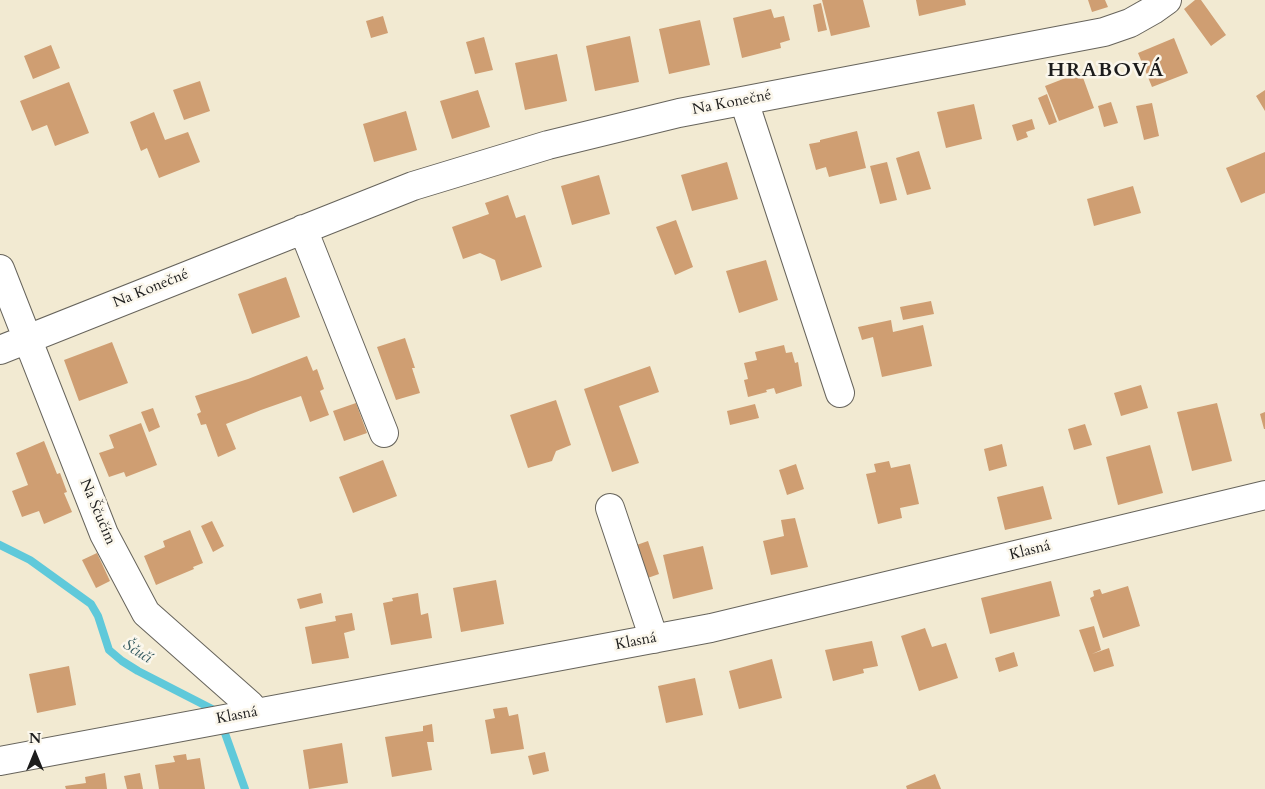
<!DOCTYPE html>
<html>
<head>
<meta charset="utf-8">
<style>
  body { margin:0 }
  #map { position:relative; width:1265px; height:789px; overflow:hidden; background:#f2ead2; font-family:Cardo,serif }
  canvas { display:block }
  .north { position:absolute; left:10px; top:729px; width:50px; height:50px; -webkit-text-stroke:4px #fbf7ec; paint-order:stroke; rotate:0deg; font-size:14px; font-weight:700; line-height:20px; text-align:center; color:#1c1c1c }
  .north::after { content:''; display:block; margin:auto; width:18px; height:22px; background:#1c1c1c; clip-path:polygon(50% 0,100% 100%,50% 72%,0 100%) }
</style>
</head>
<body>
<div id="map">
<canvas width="1265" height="789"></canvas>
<div class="north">N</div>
</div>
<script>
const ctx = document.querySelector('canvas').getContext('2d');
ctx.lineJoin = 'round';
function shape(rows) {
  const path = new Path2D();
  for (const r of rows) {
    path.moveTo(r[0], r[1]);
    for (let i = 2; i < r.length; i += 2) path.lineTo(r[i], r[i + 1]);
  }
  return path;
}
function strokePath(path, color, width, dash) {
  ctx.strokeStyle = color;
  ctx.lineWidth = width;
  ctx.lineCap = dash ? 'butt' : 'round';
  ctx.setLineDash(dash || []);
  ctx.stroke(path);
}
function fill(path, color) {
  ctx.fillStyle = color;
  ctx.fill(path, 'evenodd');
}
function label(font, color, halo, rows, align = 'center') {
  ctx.font = font + ' Cardo,serif';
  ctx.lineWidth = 5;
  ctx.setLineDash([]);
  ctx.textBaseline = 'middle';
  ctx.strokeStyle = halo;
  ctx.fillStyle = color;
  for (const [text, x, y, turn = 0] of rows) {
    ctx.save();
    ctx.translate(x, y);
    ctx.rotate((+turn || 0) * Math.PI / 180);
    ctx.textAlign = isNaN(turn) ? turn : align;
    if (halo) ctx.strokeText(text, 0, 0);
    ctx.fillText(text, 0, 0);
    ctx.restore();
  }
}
const stream = shape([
  [0,545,30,560,91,604,98,616,109,650,122,661,138,671,218,712],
  [222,725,245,789]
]);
const building = shape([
  [822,0,863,0,870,27,831,36],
  [916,0,965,0,966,5,919,16],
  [1088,0,1105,0,1108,7,1092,12],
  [1195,0,1201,0,1226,35,1211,46,1184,9],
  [821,3,827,30,818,32,813,5],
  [771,9,774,18,784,16,790,40,780,43,781,48,742,58,733,18],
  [383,16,388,33,371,38,366,21],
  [700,20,710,65,669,74,659,29],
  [630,36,639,82,595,91,586,46],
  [484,37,493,70,475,74,466,42],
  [1174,38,1188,73,1152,87,1138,53],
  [51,45,60,68,33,79,24,56],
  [557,54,567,101,525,110,515,63],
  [1081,72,1094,108,1059,121,1045,86],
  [200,81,210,111,184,120,173,90],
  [69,82,89,133,55,146,47,125,32,131,20,101],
  [478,90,490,127,452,139,440,101],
  [1265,90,1265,111,1256,96],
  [1047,94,1057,122,1049,125,1038,98],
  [1111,102,1118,123,1104,127,1098,106],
  [1152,103,1159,136,1144,140,1136,106],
  [974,104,982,139,946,148,937,112],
  [406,111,417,150,374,162,363,124],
  [154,112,165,140,188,132,200,162,159,178,147,148,141,151,130,122],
  [1032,119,1035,129,1026,132,1028,137,1017,141,1012,125],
  [857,131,866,168,829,177,826,167,816,170,809,144,820,142,820,140],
  [919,151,931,189,907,195,896,158],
  [1265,152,1265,193,1241,203,1226,168],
  [727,162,738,199,692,211,681,175],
  [887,162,897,200,880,204,870,166],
  [599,175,610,214,572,225,561,186],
  [1133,186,1141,213,1094,226,1087,199],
  [508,195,516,218,525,215,542,267,501,281,495,260,480,253,463,259,452,227,489,214,485,203],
  [676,220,693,267,675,275,656,227],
  [766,260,778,300,739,313,726,271],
  [286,277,300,317,252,334,238,294],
  [931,301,934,314,903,320,900,307],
  [891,320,893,332,923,325,932,366,882,377,873,337,862,340,858,327],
  [405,338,415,368,412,368,420,393,396,400,377,347],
  [112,342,128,383,79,401,64,360],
  [784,345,786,353,792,352,795,363,798,362,802,386,776,394,774,388,766,390,767,392,748,397,744,380,748,379,744,363,757,360,755,352],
  [307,356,313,371,317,369,324,389,320,391,329,415,310,422,301,396,261,410,226,424,236,449,218,457,206,424,201,425,197,414,201,412,195,396,248,379],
  [650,366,659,392,619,406,639,463,612,472,584,389],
  [1141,385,1148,408,1121,416,1114,393],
  [556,400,571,445,556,451,552,461,528,468,510,415],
  [356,403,367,433,344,441,333,411],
  [1217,403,1232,461,1192,471,1177,412],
  [755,404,759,418,730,425,727,411],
  [153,408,160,427,149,432,141,412],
  [1265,412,1265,429,1264,429,1260,414],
  [141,423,157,465,126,477,124,472,109,477,99,453,114,448,109,435],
  [1085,424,1092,445,1074,450,1068,429],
  [44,441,57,474,60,473,67,492,64,493,72,512,44,524,39,511,22,517,12,491,28,485,16,453],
  [1002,444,1007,466,989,471,984,449],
  [1150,445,1163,493,1118,505,1106,457],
  [383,460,397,496,353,513,339,477],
  [889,461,891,468,910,464,919,504,900,508,902,518,878,524,866,474,876,472,874,464],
  [796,464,804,489,787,495,779,470],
  [1043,486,1052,519,1005,530,997,497],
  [795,518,808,567,771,575,763,541,784,536,781,520],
  [212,521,224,546,213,552,201,526],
  [190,530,203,563,193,567,194,569,156,585,144,556,165,547,163,541],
  [648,541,659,574,642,580,631,547],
  [703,546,713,589,673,599,663,555],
  [97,553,110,581,96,588,82,560],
  [496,580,504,624,461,632,453,588],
  [1051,581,1060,616,990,634,981,598],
  [1128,586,1140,626,1103,638,1090,598,1094,596,1093,591,1100,589,1102,594],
  [321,593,323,603,300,609,297,599],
  [418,593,421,615,428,613,432,638,391,645,383,603,393,601,392,598],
  [352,613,355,630,344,633,349,658,312,664,305,627,336,621,335,616],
  [1094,626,1101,650,1092,654,1109,648,1114,666,1094,672,1079,630],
  [925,628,932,647,946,643,958,678,919,691,901,636],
  [872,641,878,666,863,669,864,673,833,681,825,650],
  [1014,652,1018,666,999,672,995,658],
  [772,659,782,698,739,709,729,671],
  [69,666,76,705,37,713,29,674],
  [695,678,703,715,666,723,658,686],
  [507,707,509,716,518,714,524,749,491,754,485,720,495,718,493,709],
  [432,724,434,742,427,742,432,770,392,777,385,737,423,731,423,726],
  [342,743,348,783,309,789,303,750],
  [545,752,549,771,533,775,528,756],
  [186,754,187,760,200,758,205,789,159,789,155,765,175,762,173,756],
  [105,773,107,789,66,789,65,786,86,783,85,777],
  [140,773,143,789,127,789,124,776],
  [935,774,941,789,907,789,906,786]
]);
const minor = shape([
  [744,101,840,393],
  [303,229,384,433],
  [0,269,104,534,146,613,250,705,254,713],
  [0,350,413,186,548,145,679,113,1104,32,1130,23,1153,10,1167,0],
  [610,508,654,639],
  [0,761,711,628,1265,495]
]);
const streetNames = [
  ["Na Konečné",732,103,-11],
  ["Na Konečné",151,289,-22],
  ["Na Ščučím",97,512,67],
  ["Klasná",1030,551,-14],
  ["Klasná",636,642,-11],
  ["Klasná",237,716,-11]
];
const waterNames = [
  ["Ščučí",137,652,32]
];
const districtNames = [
  ["HRABOVÁ",1106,71]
];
strokePath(stream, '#5fc9da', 8);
fill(building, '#cf9e72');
strokePath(minor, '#67645c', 30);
strokePath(minor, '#fff', 28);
label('15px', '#1c1c1c', '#fbf7ec', streetNames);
label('italic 16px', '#33595e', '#fbf7ec', waterNames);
ctx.letterSpacing = '1px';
label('bold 20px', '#1c1c1c', '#fbf7ec', districtNames);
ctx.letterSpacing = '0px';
</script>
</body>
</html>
